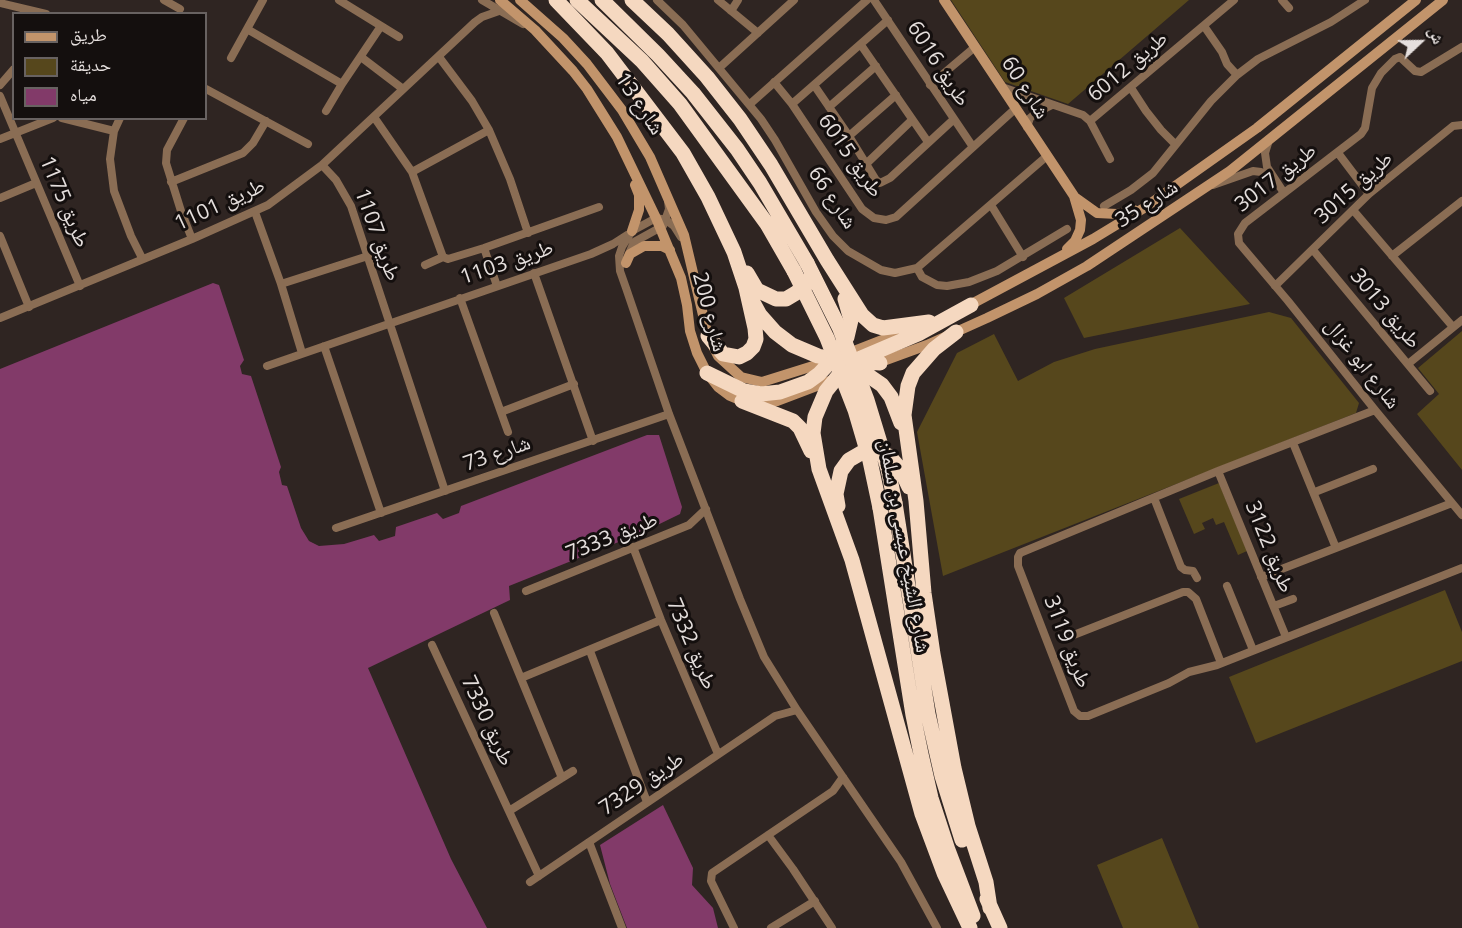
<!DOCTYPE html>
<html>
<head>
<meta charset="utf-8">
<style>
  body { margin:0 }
  #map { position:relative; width:1462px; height:928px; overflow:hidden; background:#2f2522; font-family:"Open Sans","Noto Naskh Arabic",sans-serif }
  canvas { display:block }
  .legend { position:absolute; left:12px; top:12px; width:195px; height:108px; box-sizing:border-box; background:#140f0e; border:2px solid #686261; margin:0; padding:8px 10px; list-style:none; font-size:18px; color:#e5dfdd }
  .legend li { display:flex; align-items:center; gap:12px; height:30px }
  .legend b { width:30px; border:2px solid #686261 }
  .north { position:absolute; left:1390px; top:12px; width:60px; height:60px; -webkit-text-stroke:4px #140f0e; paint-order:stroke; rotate:68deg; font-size:16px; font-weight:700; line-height:24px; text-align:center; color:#e5dfdd }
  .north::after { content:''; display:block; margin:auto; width:21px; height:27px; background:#e5dfdd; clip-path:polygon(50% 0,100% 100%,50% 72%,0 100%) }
</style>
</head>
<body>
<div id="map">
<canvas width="1462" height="928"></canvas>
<ul class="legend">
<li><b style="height:8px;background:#c2946b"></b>طريق</li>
<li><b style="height:16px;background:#56471c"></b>حديقة</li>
<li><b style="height:16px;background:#823a69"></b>مياه</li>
</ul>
<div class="north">ش</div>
</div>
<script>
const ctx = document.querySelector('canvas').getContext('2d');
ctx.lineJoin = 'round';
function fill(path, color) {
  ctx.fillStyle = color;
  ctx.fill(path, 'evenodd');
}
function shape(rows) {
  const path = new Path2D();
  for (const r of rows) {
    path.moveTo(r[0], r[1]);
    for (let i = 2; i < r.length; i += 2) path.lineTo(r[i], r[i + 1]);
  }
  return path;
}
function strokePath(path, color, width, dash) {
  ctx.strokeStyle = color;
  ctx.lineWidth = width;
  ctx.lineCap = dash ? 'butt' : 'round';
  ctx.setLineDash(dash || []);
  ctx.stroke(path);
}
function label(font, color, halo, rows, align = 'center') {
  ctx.font = font + ' "Open Sans","Noto Naskh Arabic",sans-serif';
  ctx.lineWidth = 6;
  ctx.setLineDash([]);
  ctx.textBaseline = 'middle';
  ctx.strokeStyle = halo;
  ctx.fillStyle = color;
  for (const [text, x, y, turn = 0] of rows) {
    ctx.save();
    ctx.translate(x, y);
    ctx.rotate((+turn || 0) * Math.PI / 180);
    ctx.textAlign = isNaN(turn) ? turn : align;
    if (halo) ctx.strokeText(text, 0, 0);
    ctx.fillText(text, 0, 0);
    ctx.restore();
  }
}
const green = shape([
  [951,0,1189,0,1068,104,1005,82],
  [1180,228,1250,304,1084,338,1064,298],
  [1269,312,1291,318,1359,403,1356,413,943,576,917,432,957,353,994,334,1018,381,1054,362,1095,349],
  [1462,331,1462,470,1417,414,1439,394,1418,368],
  [1219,483,1247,551,1238,555,1224,522,1216,525,1213,518,1202,523,1205,529,1194,534,1179,499],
  [1445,590,1462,632,1462,661,1256,743,1229,677],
  [1162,838,1199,928,1123,928,1097,865]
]);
const water = shape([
  [213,283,219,285,244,360,240,366,242,374,251,376,281,467,279,472,282,485,287,486,301,528,309,541,319,546,344,544,374,535,379,541,395,536,396,527,437,513,443,519,459,513,461,506,647,435,659,435,682,507,680,514,641,533,509,586,510,600,368,668,451,859,487,928,0,928,0,369],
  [663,805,693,868,692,885,713,908,718,928,627,928,610,884,600,845]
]);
const street = shape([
  [164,0,180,9],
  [339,0,399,37],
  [482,0,523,24],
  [657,0,683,25,761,119,775,140,816,212,833,236,848,251,881,270,895,273,917,268,1047,156],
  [718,0,758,33],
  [874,0,973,147],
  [1282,0,1289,8],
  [0,3,46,14],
  [731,11,738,0],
  [1204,26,1222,52,1227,64,1237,75],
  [247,29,342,84],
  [861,45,928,142],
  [1462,47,1421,72,1415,71,1400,57,1395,59,1381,73,1372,88,1365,128,1361,134,1245,223,1238,234,1239,243,1244,249,1288,301,1375,410,1462,515],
  [361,57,403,89],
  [439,57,472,101,489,130,510,179,528,233],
  [231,58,263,0],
  [719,68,794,0],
  [774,82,792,104,862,209,874,218,886,220,896,217,1015,109],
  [0,85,14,69],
  [814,85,849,136,876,180,880,183,890,178,953,120],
  [930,85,975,47],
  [1002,87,1083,115,1090,121,1110,159],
  [1131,88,1146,111,1161,130,1175,144],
  [206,89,308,144],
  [0,96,80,286],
  [750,104,867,0],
  [792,104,888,20],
  [829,107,876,66],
  [326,111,342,84,381,26],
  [374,117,412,172,443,257],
  [62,118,114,131],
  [120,118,114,131,110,159,114,191,131,236,142,258],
  [184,118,167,150,166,163,181,211,192,239],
  [1090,121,1234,0],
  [1027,127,1030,118,1036,113,1052,105],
  [849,136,896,95],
  [0,139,53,118],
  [1269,140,1265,153,1267,167,1284,193],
  [1338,153,1369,194],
  [866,164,912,120],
  [322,165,336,180,351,206,445,491],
  [412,172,489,130],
  [171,182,243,153,253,143,266,121],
  [1213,185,1253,171,1261,172,1274,179],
  [0,198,36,183],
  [991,205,1023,257],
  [1104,206,1131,190,1153,173,1211,101,1237,75,1258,59,1331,22,1365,0],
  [1353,210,1453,327],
  [255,212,281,284,302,353],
  [0,236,29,307],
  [681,237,674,226,666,220,656,218,632,231,622,247,619,256,620,271,626,288,669,414,740,599,764,657,797,710,901,862,937,928],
  [484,248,497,286],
  [1313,250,1430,391],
  [1392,256,1462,201],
  [627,258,634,242,663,226,669,209,668,201],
  [425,265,443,257,448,259,484,248,599,207],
  [917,268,922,277,937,285,947,286,969,282,997,271,1067,229],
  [534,273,593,441],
  [281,284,368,256],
  [1275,286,1369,194,1453,126,1462,125],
  [460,298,508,432],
  [0,318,192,239,268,205,322,165,475,22,482,17,499,11],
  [324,346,381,513],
  [1408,364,1462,320],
  [267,366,591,254,613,244,627,235],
  [1375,410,1218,471,1020,553,1018,557,1018,566,1074,711,1080,716,1088,716,1169,683,1189,672,1217,665,1462,568],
  [501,412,574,384],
  [1293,443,1336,548],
  [1218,471,1286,637],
  [1315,492,1373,469],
  [1154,498,1181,567,1185,570,1193,571,1197,578],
  [336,528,669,414],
  [633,547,661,620,718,754],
  [1261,577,1452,503],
  [1227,586,1253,650],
  [526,591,689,525,706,509],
  [1274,606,1293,599],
  [494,613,562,778],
  [1066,638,1183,592,1188,592,1196,599,1221,663],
  [432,645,539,876],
  [590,651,647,802],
  [521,678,661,620],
  [509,811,573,771],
  [768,835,793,869,832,928],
  [589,842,622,928],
  [530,882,775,716,797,710],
  [734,928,711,881,712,873,833,791,843,777],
  [771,928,815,901]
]);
const secondary = shape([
  [500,0,535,30,573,71,587,89,617,137,656,218,681,278,687,305,690,331,697,353,707,373,718,387,730,396,742,401,759,404,777,401,835,379],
  [520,0,563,38,587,64,622,110,650,157,684,235,708,336,718,356,741,377,762,382,829,361],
  [944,0,1074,196,1081,220,1080,230,1075,241,1067,249],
  [1076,198,1097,213,1117,214,1134,210],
  [632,231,639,210,639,195,635,185],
  [626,263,630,254,644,246,662,246,670,250],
  [966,307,1093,239,1144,208,1257,128,1416,0],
  [844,355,913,328],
  [875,364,927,345,987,318,1037,294,1087,266,1230,171,1443,0]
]);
const highway = shape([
  [556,0,607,53,683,153,708,197,734,252,746,288,755,328,756,339,753,347,747,353,739,357,723,354,708,336],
  [577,0,642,61,680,104,767,224,794,271],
  [602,0,658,55,693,93,737,149,760,183,807,263],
  [632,0,668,34,707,77,740,119,771,165,827,260,862,315,873,325,883,328,929,322],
  [747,273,757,290,776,299,786,299,796,293,809,282,810,278],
  [754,304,760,315,775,332,792,345,818,356,833,359,880,363],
  [956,332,934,349,913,373,908,386,904,415,916,501,924,593,933,654,954,768,968,826,986,882,990,908],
  [848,371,869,376,882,385,891,397,901,423],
  [707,373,744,391,761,394,780,392,808,382,819,374,833,359,847,337,851,320,845,299],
  [742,401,793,421,800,428,811,451],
  [895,503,928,714,942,776,962,840],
  [838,506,836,494,841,471,849,460,868,449,874,449,889,456,901,470,909,487],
  [880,508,913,715,921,754,931,798,948,850,973,916],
  [987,899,1000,928],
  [970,928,944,873,922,814,852,560,819,469,813,433,815,417,826,391,843,370,852,362,920,333,971,305]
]);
const highwayBridge = shape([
  [807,263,840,329,867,400,888,469,895,503],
  [794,271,827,338,855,410,870,461,880,508]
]);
const streetNames = [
  ["طريق 6016",938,64,57],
  ["طريق 6012",1128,67,-40],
  ["شارع 60",1025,88,57],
  ["شارع 13",639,104,56],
  ["طريق 6015",850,156,55],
  ["طريق 3017",1276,178,-38],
  ["طريق 3015",1354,188,-42],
  ["شارع 66",832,198,56],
  ["طريق 1175",64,202,67],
  ["شارع 35",1147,204,-33],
  ["طريق 1101",220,205,-25],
  ["طريق 1107",377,235,70],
  ["طريق 1103",507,263,-19],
  ["طريق 3013",1385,309,50],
  ["شارع 200",709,312,75],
  ["شارع ابو غزال",1362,364,52],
  ["شارع 73",497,454,-19],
  ["طريق 7333",612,537,-22],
  ["شارع الشيخ عيسى بن سلمان",904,546,80],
  ["طريق 3122",1269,547,68],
  ["طريق 3119",1067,642,69],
  ["طريق 7332",691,644,67],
  ["طريق 7330",487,721,65],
  ["طريق 7329",642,784,-34]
];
fill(green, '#56471c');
fill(water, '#823a69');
strokePath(street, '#8a6d54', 8);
strokePath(secondary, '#c2946b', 10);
strokePath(highway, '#f5d8c0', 15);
strokePath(highwayBridge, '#f5d8c0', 15);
label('21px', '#e5dfdd', '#140f0e', streetNames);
</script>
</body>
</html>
